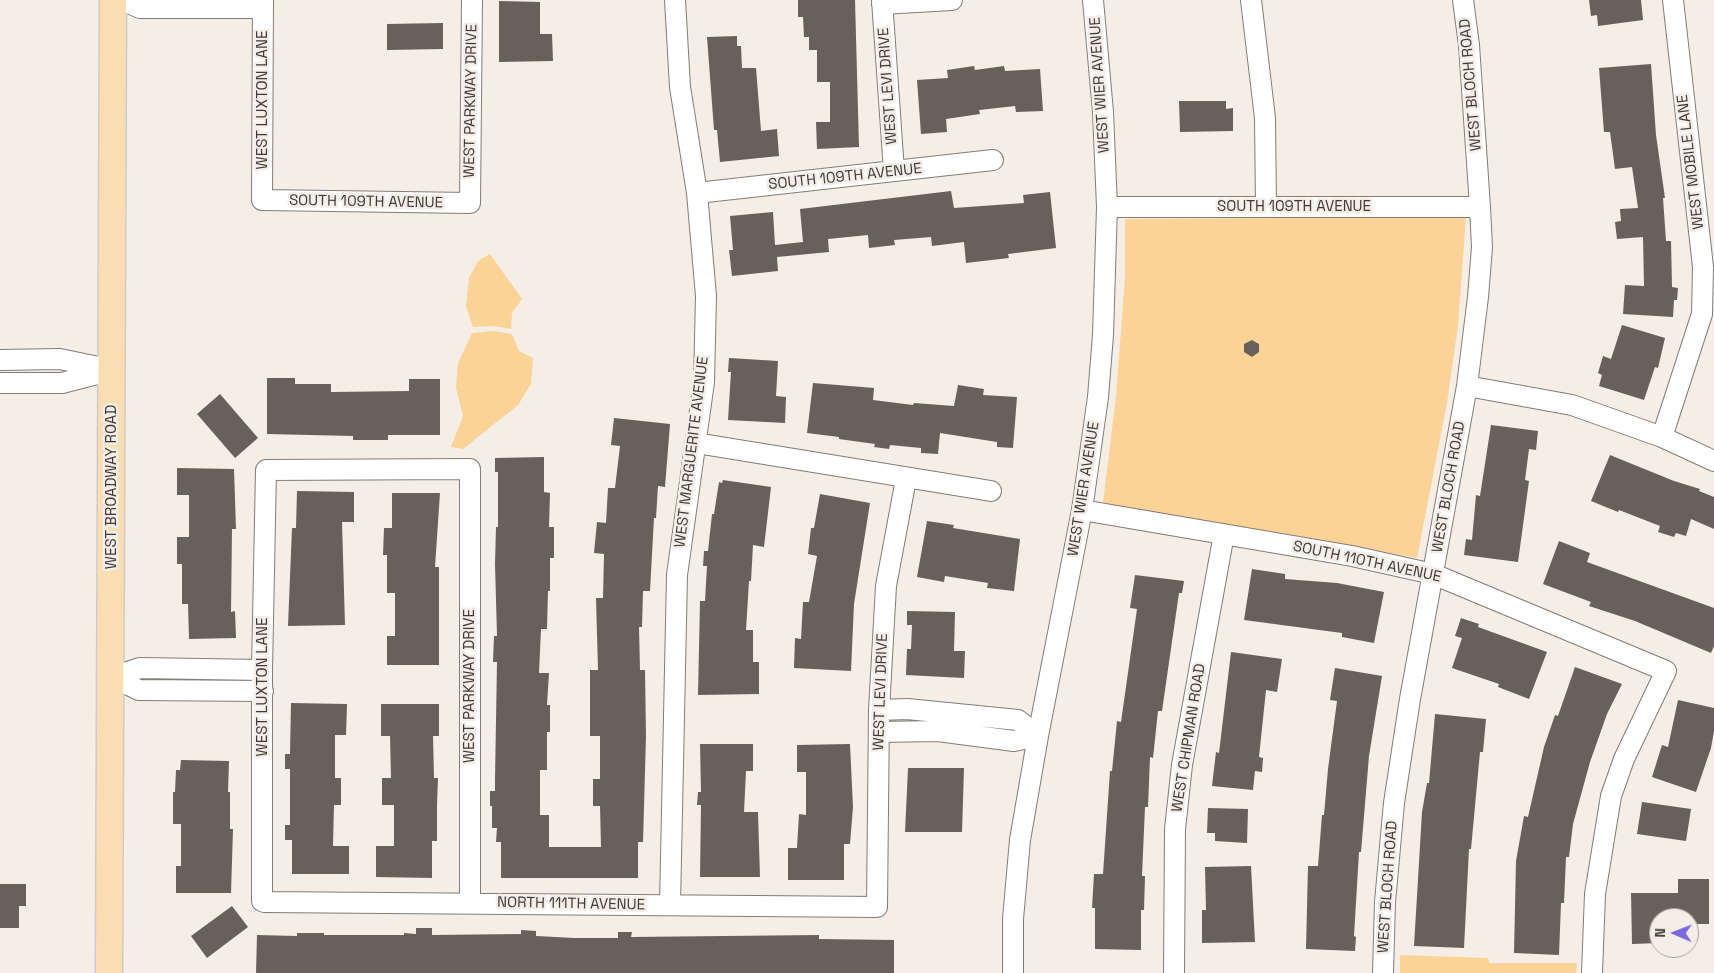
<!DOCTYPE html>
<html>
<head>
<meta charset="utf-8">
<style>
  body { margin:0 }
  #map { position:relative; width:1714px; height:973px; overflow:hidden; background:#f4eee6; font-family:"Space Grotesk",sans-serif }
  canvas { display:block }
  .north { position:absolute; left:1649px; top:908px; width:50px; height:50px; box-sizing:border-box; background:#f4eee6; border:1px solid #aba6a0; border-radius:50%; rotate:271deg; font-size:14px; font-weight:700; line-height:20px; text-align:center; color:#3d3b38 }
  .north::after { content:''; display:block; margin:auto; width:18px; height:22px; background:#7a67e2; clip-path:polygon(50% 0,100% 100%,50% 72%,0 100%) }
</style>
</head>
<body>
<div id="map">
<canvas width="1714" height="973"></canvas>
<div class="north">N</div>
</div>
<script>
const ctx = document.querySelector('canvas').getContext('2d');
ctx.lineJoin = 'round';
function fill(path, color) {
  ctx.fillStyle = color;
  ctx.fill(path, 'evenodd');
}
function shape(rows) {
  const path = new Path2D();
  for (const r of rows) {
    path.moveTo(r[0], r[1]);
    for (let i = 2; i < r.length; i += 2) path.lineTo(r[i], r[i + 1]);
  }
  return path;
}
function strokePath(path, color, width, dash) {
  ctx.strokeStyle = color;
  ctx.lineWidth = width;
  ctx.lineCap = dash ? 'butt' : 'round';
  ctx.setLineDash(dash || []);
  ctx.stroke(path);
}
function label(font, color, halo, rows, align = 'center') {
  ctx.font = font + ' "Space Grotesk",sans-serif';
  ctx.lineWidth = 5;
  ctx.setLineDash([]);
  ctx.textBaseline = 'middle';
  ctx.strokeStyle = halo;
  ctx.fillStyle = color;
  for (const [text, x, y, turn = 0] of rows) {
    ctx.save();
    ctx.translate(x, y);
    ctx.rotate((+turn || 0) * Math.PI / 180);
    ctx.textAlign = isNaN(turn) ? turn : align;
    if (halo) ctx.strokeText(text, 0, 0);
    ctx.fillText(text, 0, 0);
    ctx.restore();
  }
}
const green = shape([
  [1466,217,1458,325,1447,403,1417,558,1103,503,1116,396,1125,277,1125,219],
  [490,254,522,299,512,313,511,329,493,326,473,327,466,306,469,277,479,260],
  [494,331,512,334,519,351,533,358,531,384,518,405,463,449,451,447,463,416,456,388,458,363,472,333],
  [1400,955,1488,958,1489,963,1577,963,1576,973,1400,973]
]);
const building = shape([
  [798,0,855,0,859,147,817,149,816,122,830,122,830,82,817,82,817,50,809,50,809,37,804,37,803,17,798,17],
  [1589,0,1641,0,1643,20,1598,26,1597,15,1591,16],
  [499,1,540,2,540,34,552,34,553,61,499,62],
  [443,23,443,49,387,50,387,24],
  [737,36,737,46,741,46,742,68,756,68,761,131,777,129,779,156,720,162,717,130,714,130,707,37],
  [1651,64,1656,135,1665,198,1663,198,1666,241,1671,241,1672,287,1678,288,1677,300,1674,300,1673,317,1623,314,1625,285,1644,286,1643,237,1617,239,1615,222,1621,221,1620,209,1638,208,1632,167,1615,169,1610,132,1604,132,1599,68],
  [974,66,975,70,1004,66,1005,71,1040,69,1043,111,1016,112,1015,106,979,110,980,114,946,119,947,132,921,134,917,80,948,78,947,70],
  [1179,101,1226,101,1226,109,1233,108,1233,131,1180,132],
  [951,191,954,208,1024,203,1023,195,1050,192,1056,248,1008,254,1009,258,966,263,964,242,932,246,931,237,894,240,895,245,869,248,868,235,828,239,829,252,777,257,778,271,732,276,729,250,733,250,730,216,773,212,775,245,803,242,800,209],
  [1622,325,1665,338,1658,368,1655,367,1644,400,1599,386,1602,375,1598,373,1603,356,1611,359],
  [1252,340,1259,344,1259,352,1252,357,1244,352,1244,344],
  [729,358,778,361,776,396,786,397,785,423,728,420,731,372,728,372],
  [267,378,295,378,295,384,331,384,331,392,409,391,409,379,440,379,440,435,388,435,388,440,353,440,353,436,267,434],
  [813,383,874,388,873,400,913,405,914,403,954,406,958,385,984,389,983,395,1017,397,1013,448,997,447,997,442,940,433,938,454,921,453,921,448,890,445,889,449,874,447,875,444,839,439,839,437,807,433],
  [220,394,258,438,235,458,197,414],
  [614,418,670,424,665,487,658,486,656,518,654,518,650,591,643,591,642,627,639,627,640,670,645,670,646,736,643,842,638,842,638,878,501,878,501,842,496,842,497,828,492,828,492,806,490,806,490,791,495,791,495,779,497,662,493,662,494,636,497,636,495,564,496,527,498,527,498,472,495,472,495,458,544,457,544,492,550,493,549,527,554,527,554,558,550,558,550,591,548,591,547,629,541,629,539,673,549,673,547,705,550,705,550,732,547,732,547,770,540,770,540,815,549,815,549,847,601,847,600,806,593,806,593,779,600,779,600,736,590,736,590,670,598,670,596,598,603,598,604,554,594,553,597,522,606,523,608,488,615,488,620,446,611,445],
  [1491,425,1538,431,1536,450,1529,449,1525,480,1529,481,1518,562,1464,555,1466,539,1472,540,1476,495,1480,496],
  [1610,455,1674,481,1700,489,1699,491,1714,497,1714,529,1691,519,1686,536,1676,533,1674,537,1658,532,1660,526,1619,510,1618,512,1591,501],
  [177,468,234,469,236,529,232,529,231,612,235,611,236,638,189,639,188,604,182,604,182,564,177,564,177,537,189,537,189,495,177,495],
  [723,480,771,487,764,547,753,545,751,581,749,581,746,630,753,630,753,662,759,662,759,694,698,695,700,601,705,601,707,566,703,566,704,551,708,551,712,514,714,514,719,482,722,483],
  [297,491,354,492,354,522,342,522,345,625,288,626,292,528,296,528],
  [392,493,440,493,435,567,439,567,439,665,387,665,387,636,395,636,395,593,387,593,387,555,383,555,384,528,392,528],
  [820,494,870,503,854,604,851,671,794,668,795,638,801,639,803,602,809,602,817,556,808,554,811,528,814,528],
  [927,521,954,525,953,528,1020,539,1014,591,987,588,988,583,945,576,944,582,917,577],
  [1559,541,1590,553,1587,562,1714,608,1714,646,1711,653,1635,621,1589,606,1591,602,1543,584],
  [1252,569,1285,574,1285,579,1337,583,1384,592,1374,643,1342,637,1342,633,1244,620],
  [1135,575,1184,581,1182,593,1179,593,1162,711,1158,711,1153,758,1150,757,1148,807,1145,807,1142,876,1145,876,1144,910,1141,910,1141,950,1095,949,1095,908,1092,908,1094,874,1103,874,1110,771,1112,771,1117,721,1121,722,1137,609,1130,608],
  [907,611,955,612,954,651,965,651,964,678,906,675,907,649,911,649,912,625,907,625],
  [1461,618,1479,624,1478,627,1547,652,1529,699,1498,687,1499,684,1452,668,1462,638,1455,636],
  [1231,652,1282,659,1277,692,1266,690,1259,757,1263,758,1262,772,1255,771,1253,790,1212,786,1216,752,1219,753],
  [1575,667,1622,684,1607,714,1590,762,1573,824,1569,857,1566,857,1564,903,1561,903,1559,955,1514,953,1516,861,1524,816,1528,817,1544,747,1555,715,1558,716],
  [1335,668,1382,676,1369,756,1361,852,1359,852,1354,936,1356,937,1355,951,1306,949,1308,866,1318,866,1322,815,1324,815,1328,769,1337,701,1330,700],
  [1678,700,1714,708,1714,731,1711,748,1696,792,1652,777,1662,745,1668,747],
  [291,703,347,704,346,735,335,735,335,778,341,778,341,805,334,805,333,846,349,846,349,874,292,874,292,840,285,840,285,825,290,825,290,769,285,769,285,754,290,754],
  [381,704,439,704,439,736,433,736,434,778,438,778,437,805,437,841,432,841,432,878,376,877,376,846,394,846,394,805,382,805,382,778,391,778,390,736,381,736],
  [1435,714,1486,719,1483,752,1480,752,1471,849,1469,849,1464,948,1414,946,1422,812,1427,783,1429,783],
  [700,744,753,744,753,771,746,771,744,812,758,812,760,877,700,877,701,805,697,805,698,792,701,792],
  [850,744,853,807,850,844,844,844,844,880,788,880,788,848,797,848,799,814,806,815,806,772,797,772,797,745],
  [181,760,229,761,228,792,230,792,230,829,233,829,231,893,176,893,176,866,181,866,181,824,173,824,173,792,175,792,176,770,180,770],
  [908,768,964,768,962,832,905,832],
  [1642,802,1691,809,1686,841,1637,834],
  [1208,808,1248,809,1247,843,1215,841,1215,833,1207,833],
  [1251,866,1255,942,1202,943,1202,910,1206,910,1205,867],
  [1678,879,1709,879,1709,924,1689,924,1689,918,1659,918,1659,943,1632,944,1631,893,1678,893],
  [0,884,26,884,26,906,19,906,19,928,0,928],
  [232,906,248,927,207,958,191,936],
  [416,928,432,928,432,935,521,934,521,930,536,931,536,936,574,938,618,938,618,932,632,932,631,937,819,935,819,939,894,940,894,973,256,973,257,935,297,936,297,933,324,933,324,935,404,935,404,933,416,934]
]);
const minor = shape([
  [122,0,140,8,263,8],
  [263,0,262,200,470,203,472,0],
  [882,0,894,171],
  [1251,0,1265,118,1266,206],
  [882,4,952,0],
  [697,193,993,160],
  [1107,207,1480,207],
  [0,360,60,359,108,369],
  [0,383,62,383,112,370],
  [1467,386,1572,405,1662,437,1714,461],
  [1662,437,1702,314,1703,267,1673,0],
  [696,443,991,491],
  [1082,510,1352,556,1433,574,1666,671,1624,759,1611,796,1595,894,1592,973],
  [112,677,139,690,263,691],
  [112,677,140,668,262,670],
  [879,710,907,709,1018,720,1038,736],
  [879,732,938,731,1014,741,1038,736],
  [470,903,470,469,266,470,262,670,262,901,264,902,877,907,879,710,886,586,906,479],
  [670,905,677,575,704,382,706,296,697,193,680,87,675,0],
  [1013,973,1013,919,1020,840,1038,736,1082,510,1098,397,1103,335,1107,207,1103,112,1093,0],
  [1174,973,1175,829,1182,765,1224,534],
  [1383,973,1385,902,1394,803,1410,699,1467,386,1478,297,1482,247,1480,207,1469,45,1463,0]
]);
const major = shape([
  [109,973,113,0]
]);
const streetNames = [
  ["WEST WIER AVENUE",1100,85,-94],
  ["WEST BLOCH ROAD",1471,85,-95],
  ["WEST LEVI DRIVE",888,86,-94],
  ["WEST LUXTON LANE",263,100,-90],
  ["WEST PARKWAY DRIVE",471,101,-89],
  ["WEST MOBILE LANE",1691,162,-97],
  ["SOUTH 109TH AVENUE",845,177,-6],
  ["SOUTH 109TH AVENUE",366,202,1],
  ["SOUTH 109TH AVENUE",1294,207],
  ["WEST MARGUERITE AVENUE",692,452,-83],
  ["WEST BROADWAY ROAD",112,487,-90],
  ["WEST BLOCH ROAD",1449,487,-80],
  ["WEST WIER AVENUE",1084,489,-81],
  ["SOUTH 110TH AVENUE",1367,562,12],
  ["WEST PARKWAY DRIVE",470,686,-90],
  ["WEST LUXTON LANE",263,687,-90],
  ["WEST LEVI DRIVE",881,692,-88],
  ["WEST CHIPMAN ROAD",1189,738,-81],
  ["WEST BLOCH ROAD",1388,887,-86],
  ["NORTH 111TH AVENUE",571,904,1]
];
fill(green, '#fcd397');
fill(building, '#66615a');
strokePath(minor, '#827d75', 22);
strokePath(major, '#cdcccb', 29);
strokePath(minor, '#fff', 20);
strokePath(major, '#fbddb2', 26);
label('15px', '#3d3b38', '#f4eee6', streetNames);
</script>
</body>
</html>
